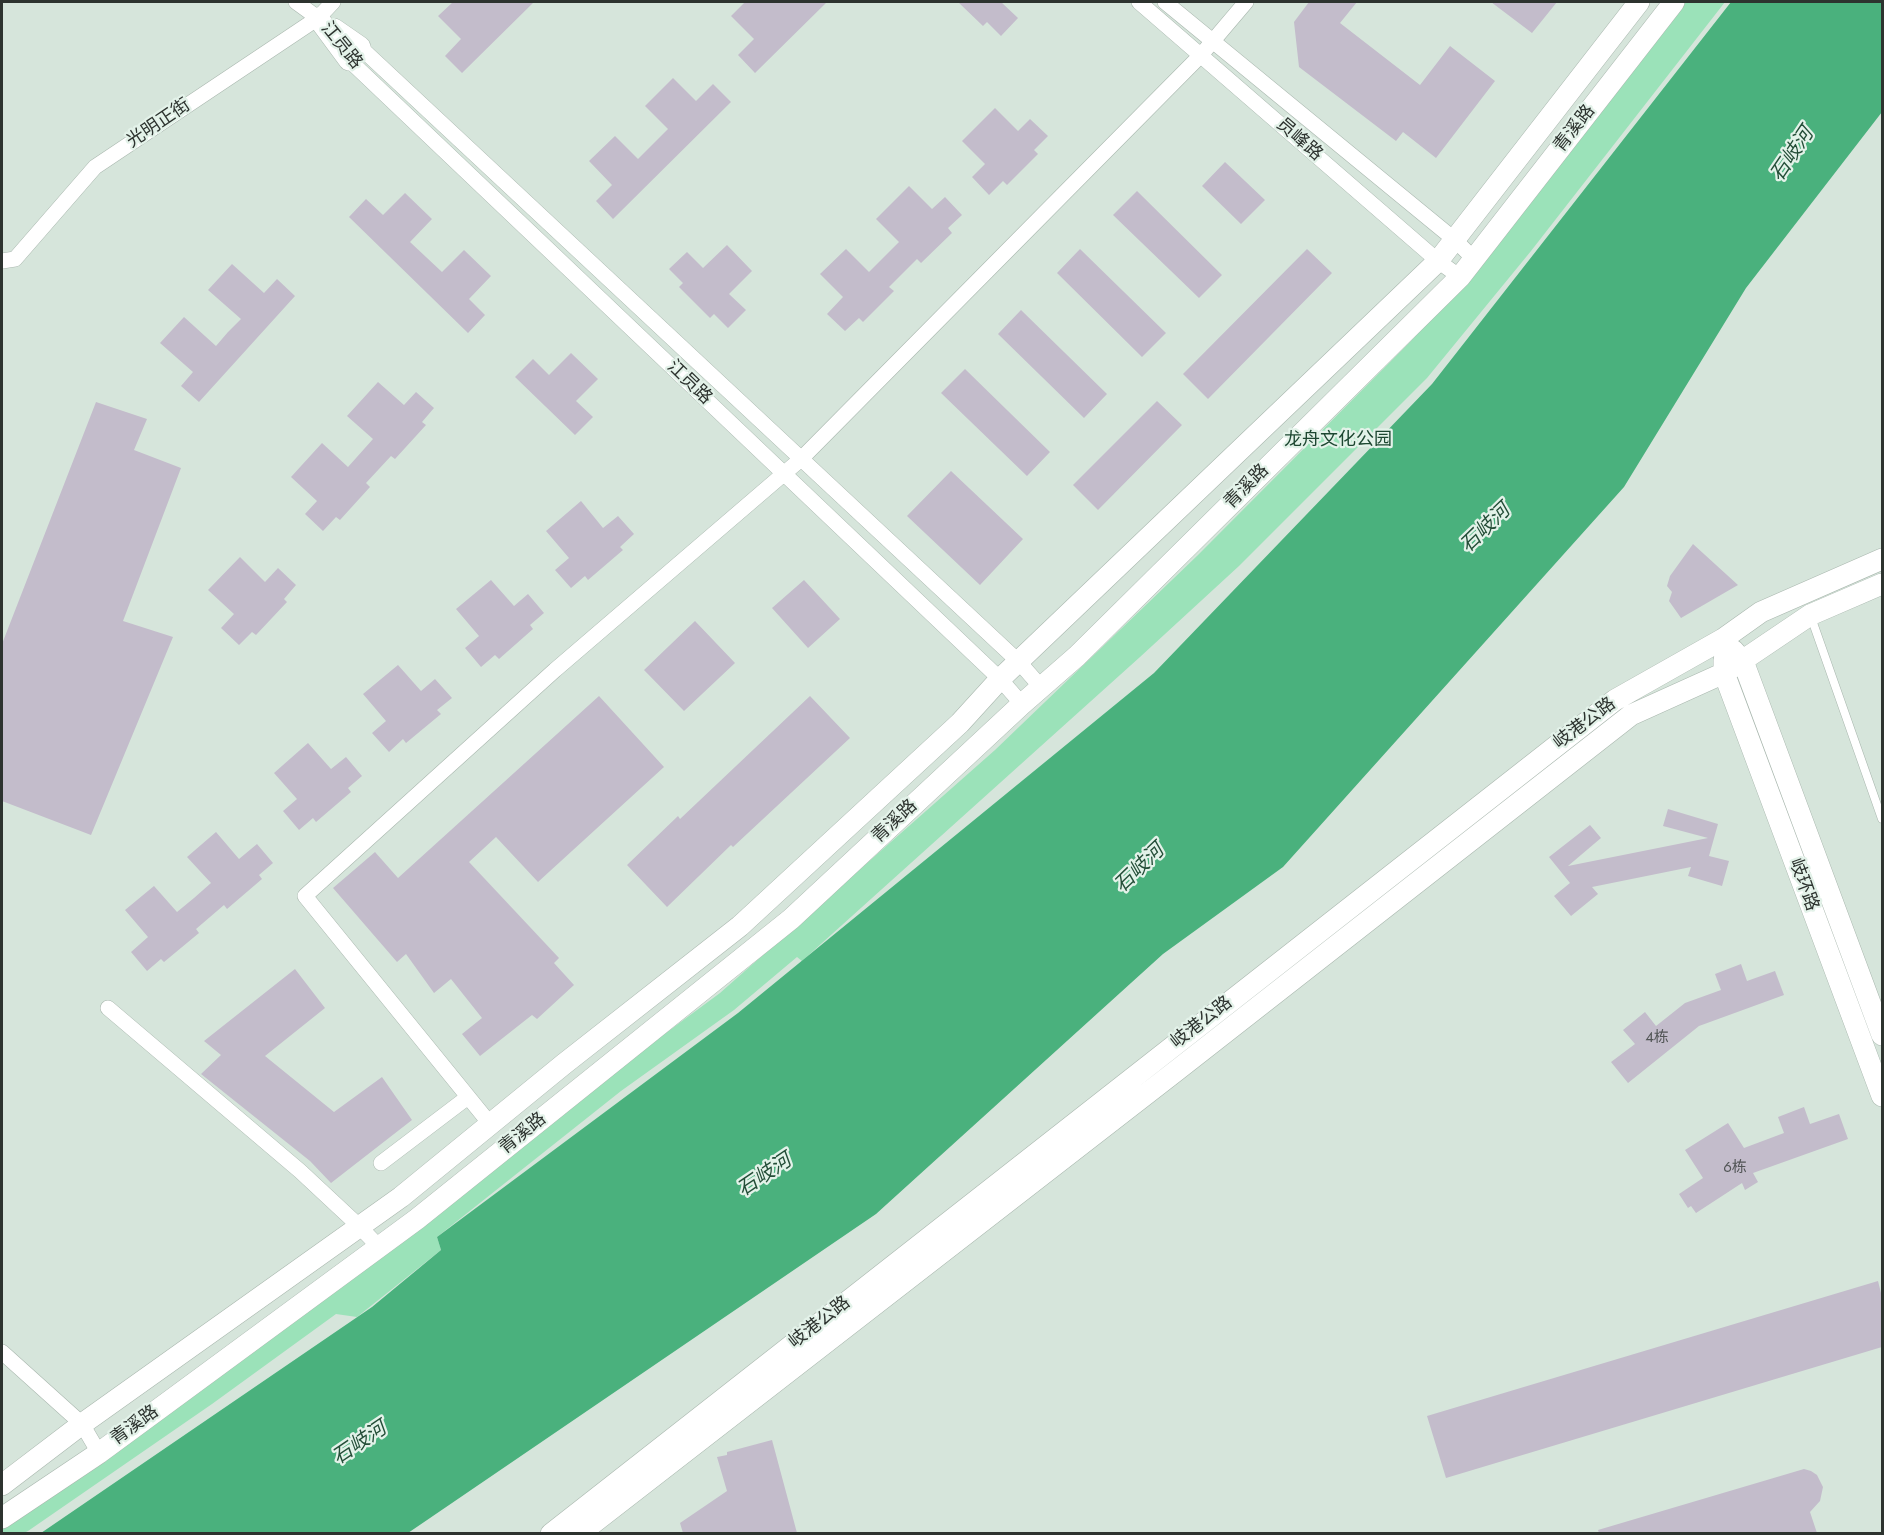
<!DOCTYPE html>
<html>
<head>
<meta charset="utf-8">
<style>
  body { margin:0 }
  #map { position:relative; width:1884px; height:1535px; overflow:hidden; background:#d6e5db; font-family:Jost,sans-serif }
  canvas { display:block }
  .frame { position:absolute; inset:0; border:3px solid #2d332f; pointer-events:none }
</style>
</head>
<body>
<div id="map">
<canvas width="1884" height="1535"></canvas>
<div class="frame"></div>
</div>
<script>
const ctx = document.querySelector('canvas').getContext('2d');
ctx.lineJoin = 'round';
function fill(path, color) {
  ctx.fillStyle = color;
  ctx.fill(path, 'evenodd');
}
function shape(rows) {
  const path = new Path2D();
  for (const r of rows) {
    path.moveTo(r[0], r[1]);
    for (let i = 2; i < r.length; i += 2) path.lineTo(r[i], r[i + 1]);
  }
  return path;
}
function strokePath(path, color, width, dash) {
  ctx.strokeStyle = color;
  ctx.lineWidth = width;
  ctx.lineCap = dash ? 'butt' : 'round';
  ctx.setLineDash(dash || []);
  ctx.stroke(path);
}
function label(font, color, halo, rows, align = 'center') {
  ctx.font = font + ' Jost,"Noto Sans SC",sans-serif';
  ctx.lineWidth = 4.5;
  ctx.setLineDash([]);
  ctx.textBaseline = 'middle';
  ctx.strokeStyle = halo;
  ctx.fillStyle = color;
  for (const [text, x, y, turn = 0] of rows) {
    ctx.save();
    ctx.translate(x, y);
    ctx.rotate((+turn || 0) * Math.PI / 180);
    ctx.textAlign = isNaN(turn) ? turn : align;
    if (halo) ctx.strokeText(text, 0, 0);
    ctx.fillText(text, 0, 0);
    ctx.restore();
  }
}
const green = shape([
  [1686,2,1725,2,1531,251,1427,378,1239,566,1140,657,802,961,797,957,734,1010,621,1091,437,1237,441,1250,357,1317,336,1314,212,1404,28,1531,24,1533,2,1534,2,1524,720,993,995,750,1198,555,1410,342,1498,244]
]);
const water = shape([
  [1731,2,1882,2,1882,112,1746,288,1624,487,1283,867,1163,954,876,1214,408,1533,41,1533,372,1307,441,1250,437,1237,738,1013,1154,673,1432,384]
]);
const building = shape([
  [453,2,534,2,462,73,445,56,461,39,438,16],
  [745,2,827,2,755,73,738,55,754,39,731,16],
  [958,2,1001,2,1018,18,1001,36,987,22,983,26],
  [1309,2,1357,2,1340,23,1420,85,1450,46,1495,81,1436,158,1403,132,1396,141,1299,67,1294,22],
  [1491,2,1557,2,1532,33],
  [673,78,696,101,713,84,731,102,613,219,596,201,612,185,589,161,615,136,638,159,668,129,645,106],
  [995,108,1018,131,1030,119,1048,136,1034,150,1038,154,1007,185,1003,181,989,195,972,177,985,164,962,141],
  [1225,162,1265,200,1241,224,1202,186],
  [909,186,932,209,945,197,962,215,948,228,952,233,921,263,917,259,889,287,894,291,863,322,859,318,845,331,827,314,843,297,820,274,846,249,869,272,899,242,876,219],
  [1137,191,1222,275,1199,298,1113,215],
  [405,193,432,219,410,242,442,272,464,250,491,276,469,299,485,315,468,333,349,217,366,199,383,215],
  [727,245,752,271,729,294,746,310,728,328,714,314,710,318,679,287,683,283,669,269,687,252,703,268],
  [1080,249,1166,333,1142,357,1057,273],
  [1307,249,1332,273,1208,399,1183,374],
  [232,264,264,293,277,279,295,296,199,402,181,386,193,372,160,343,184,317,216,346,228,332,241,319,208,290],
  [1021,310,1107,394,1084,418,998,334],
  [571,353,598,379,576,401,593,417,575,435,515,377,533,359,549,375],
  [965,369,1050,452,1027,476,941,393],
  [378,382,404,405,416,392,434,408,422,422,426,425,395,459,391,456,366,483,370,487,340,520,336,517,323,531,305,514,317,501,291,477,322,443,348,467,373,439,347,416],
  [1157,401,1182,425,1098,510,1073,485],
  [96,402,147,419,134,450,181,468,123,621,173,637,91,835,2,801,2,644],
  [951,471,1023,539,980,585,907,516],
  [581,501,603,528,618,516,634,534,620,547,623,550,588,580,585,576,571,588,555,570,569,558,546,531],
  [1693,544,1738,585,1681,618,1669,601,1672,592,1667,586,1670,576],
  [240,557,265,582,278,568,296,585,284,599,287,602,256,635,252,632,239,645,221,628,234,614,208,590],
  [491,580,514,606,528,594,544,613,530,625,533,629,499,659,495,655,481,667,465,648,479,636,456,609],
  [804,580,840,619,808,648,772,608],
  [695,621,735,663,684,711,644,670],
  [398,665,421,691,435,679,452,698,437,710,441,714,406,743,403,739,389,752,372,733,386,721,363,694],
  [599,696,664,767,538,882,496,837,469,862,559,958,554,963,574,985,537,1019,532,1015,480,1056,462,1034,482,1018,451,979,434,993,406,954,397,962,333,888,375,852,398,878],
  [810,696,850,738,733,847,731,845,667,907,627,865,678,816,680,819],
  [308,743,331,769,346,757,362,776,348,788,351,792,316,822,313,818,299,830,283,811,297,799,274,773],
  [1668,809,1718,824,1709,856,1729,861,1722,886,1688,876,1691,867,1592,887,1598,894,1571,916,1554,896,1570,883,1549,857,1590,825,1601,838,1568,866,1708,838,1663,826],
  [216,832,239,859,257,844,273,863,259,875,262,879,227,909,224,905,196,929,199,933,164,962,161,959,147,971,131,952,148,937,125,910,154,886,177,912,194,898,211,883,187,857],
  [1741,964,1747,981,1775,971,1784,995,1699,1026,1628,1083,1611,1062,1635,1044,1623,1030,1645,1012,1656,1026,1685,1003,1721,990,1715,974],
  [295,969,325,1008,265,1056,334,1112,382,1077,412,1120,331,1183,310,1161,201,1074,221,1055,204,1041],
  [1804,1107,1810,1124,1839,1114,1848,1139,1753,1173,1758,1182,1745,1190,1742,1183,1696,1213,1691,1206,1688,1208,1679,1194,1703,1178,1685,1150,1728,1123,1744,1148,1784,1133,1778,1117],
  [1878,1281,1882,1297,1882,1347,1446,1478,1427,1416],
  [772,1440,797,1533,683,1533,680,1523,727,1491,717,1457,727,1455,727,1452],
  [1804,1469,1811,1471,1817,1475,1823,1487,1820,1501,1810,1512,1817,1533,1599,1533,1598,1530]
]);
const lane = shape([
  [1811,617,1882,819]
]);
const street = shape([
  [296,2,318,18],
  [1139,2,1438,261,1460,277],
  [1165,2,1455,240,1474,259],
  [360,47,1019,662,1041,687],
  [349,60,1000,679,1022,704],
  [2,261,15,259,95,167,318,18,333,2],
  [108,1008,300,1171,359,1226,379,1247],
  [491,1125,305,896,555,670,801,459,1201,55,1246,2],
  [381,1163,468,1097],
  [2,1352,82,1424,99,1453]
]);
const secondary = shape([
  [318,18,349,60],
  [334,29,360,47],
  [1733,650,1743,661,1882,1035],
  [1724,660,1724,673,1882,1096],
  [2,1485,82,1424,401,1197,564,1064,740,926,960,723,1000,679,1438,261,1639,2],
  [2,1518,99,1453,417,1219,791,919,1022,704,1077,656,1460,277,1674,2],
  [551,1534,1615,700,1723,639,1761,612,1882,559],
  [579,1534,1176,1071,1631,715,1724,673,1810,615,1882,584]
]);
const numberNames = [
  ["4栋",1657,1038],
  ["6栋",1735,1168]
];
const streetNames = [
  ["江员路",341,46,51],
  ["光明正街",159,124,-34],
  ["青溪路",1575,129,-52],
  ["员峰路",1299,140,41],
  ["江员路",689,383,44],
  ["青溪路",1247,487,-45],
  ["岐港公路",1585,724,-37],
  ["青溪路",895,822,-43],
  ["岐环路",1803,885,70],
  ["岐港公路",1202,1023,-38],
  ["青溪路",523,1134,-39],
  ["岐港公路",820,1323,-38],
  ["青溪路",135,1426,-36]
];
const parkNames = [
  ["龙舟文化公园",1338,441]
];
const waterNames = [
  ["石岐河",1793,155,-56],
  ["石岐河",1486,529,-44],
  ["石岐河",1140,869,-44],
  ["石岐河",765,1176,-34],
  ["石岐河",360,1444,-34]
];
fill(green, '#9be2b9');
fill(water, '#4ab17d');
fill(building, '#c3bccb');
strokePath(lane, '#a9b7ae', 9);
strokePath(street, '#a9b7ae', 16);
strokePath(secondary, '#a9b7ae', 22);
strokePath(lane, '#fff', 8);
strokePath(street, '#fff', 15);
strokePath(secondary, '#fff', 21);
label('15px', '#525556', null, numberNames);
label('18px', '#2d332f', '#e3f2e9', streetNames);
label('18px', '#1d4731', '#e3f2e9', parkNames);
label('italic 20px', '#244e38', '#e3f2e9', waterNames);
</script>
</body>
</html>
